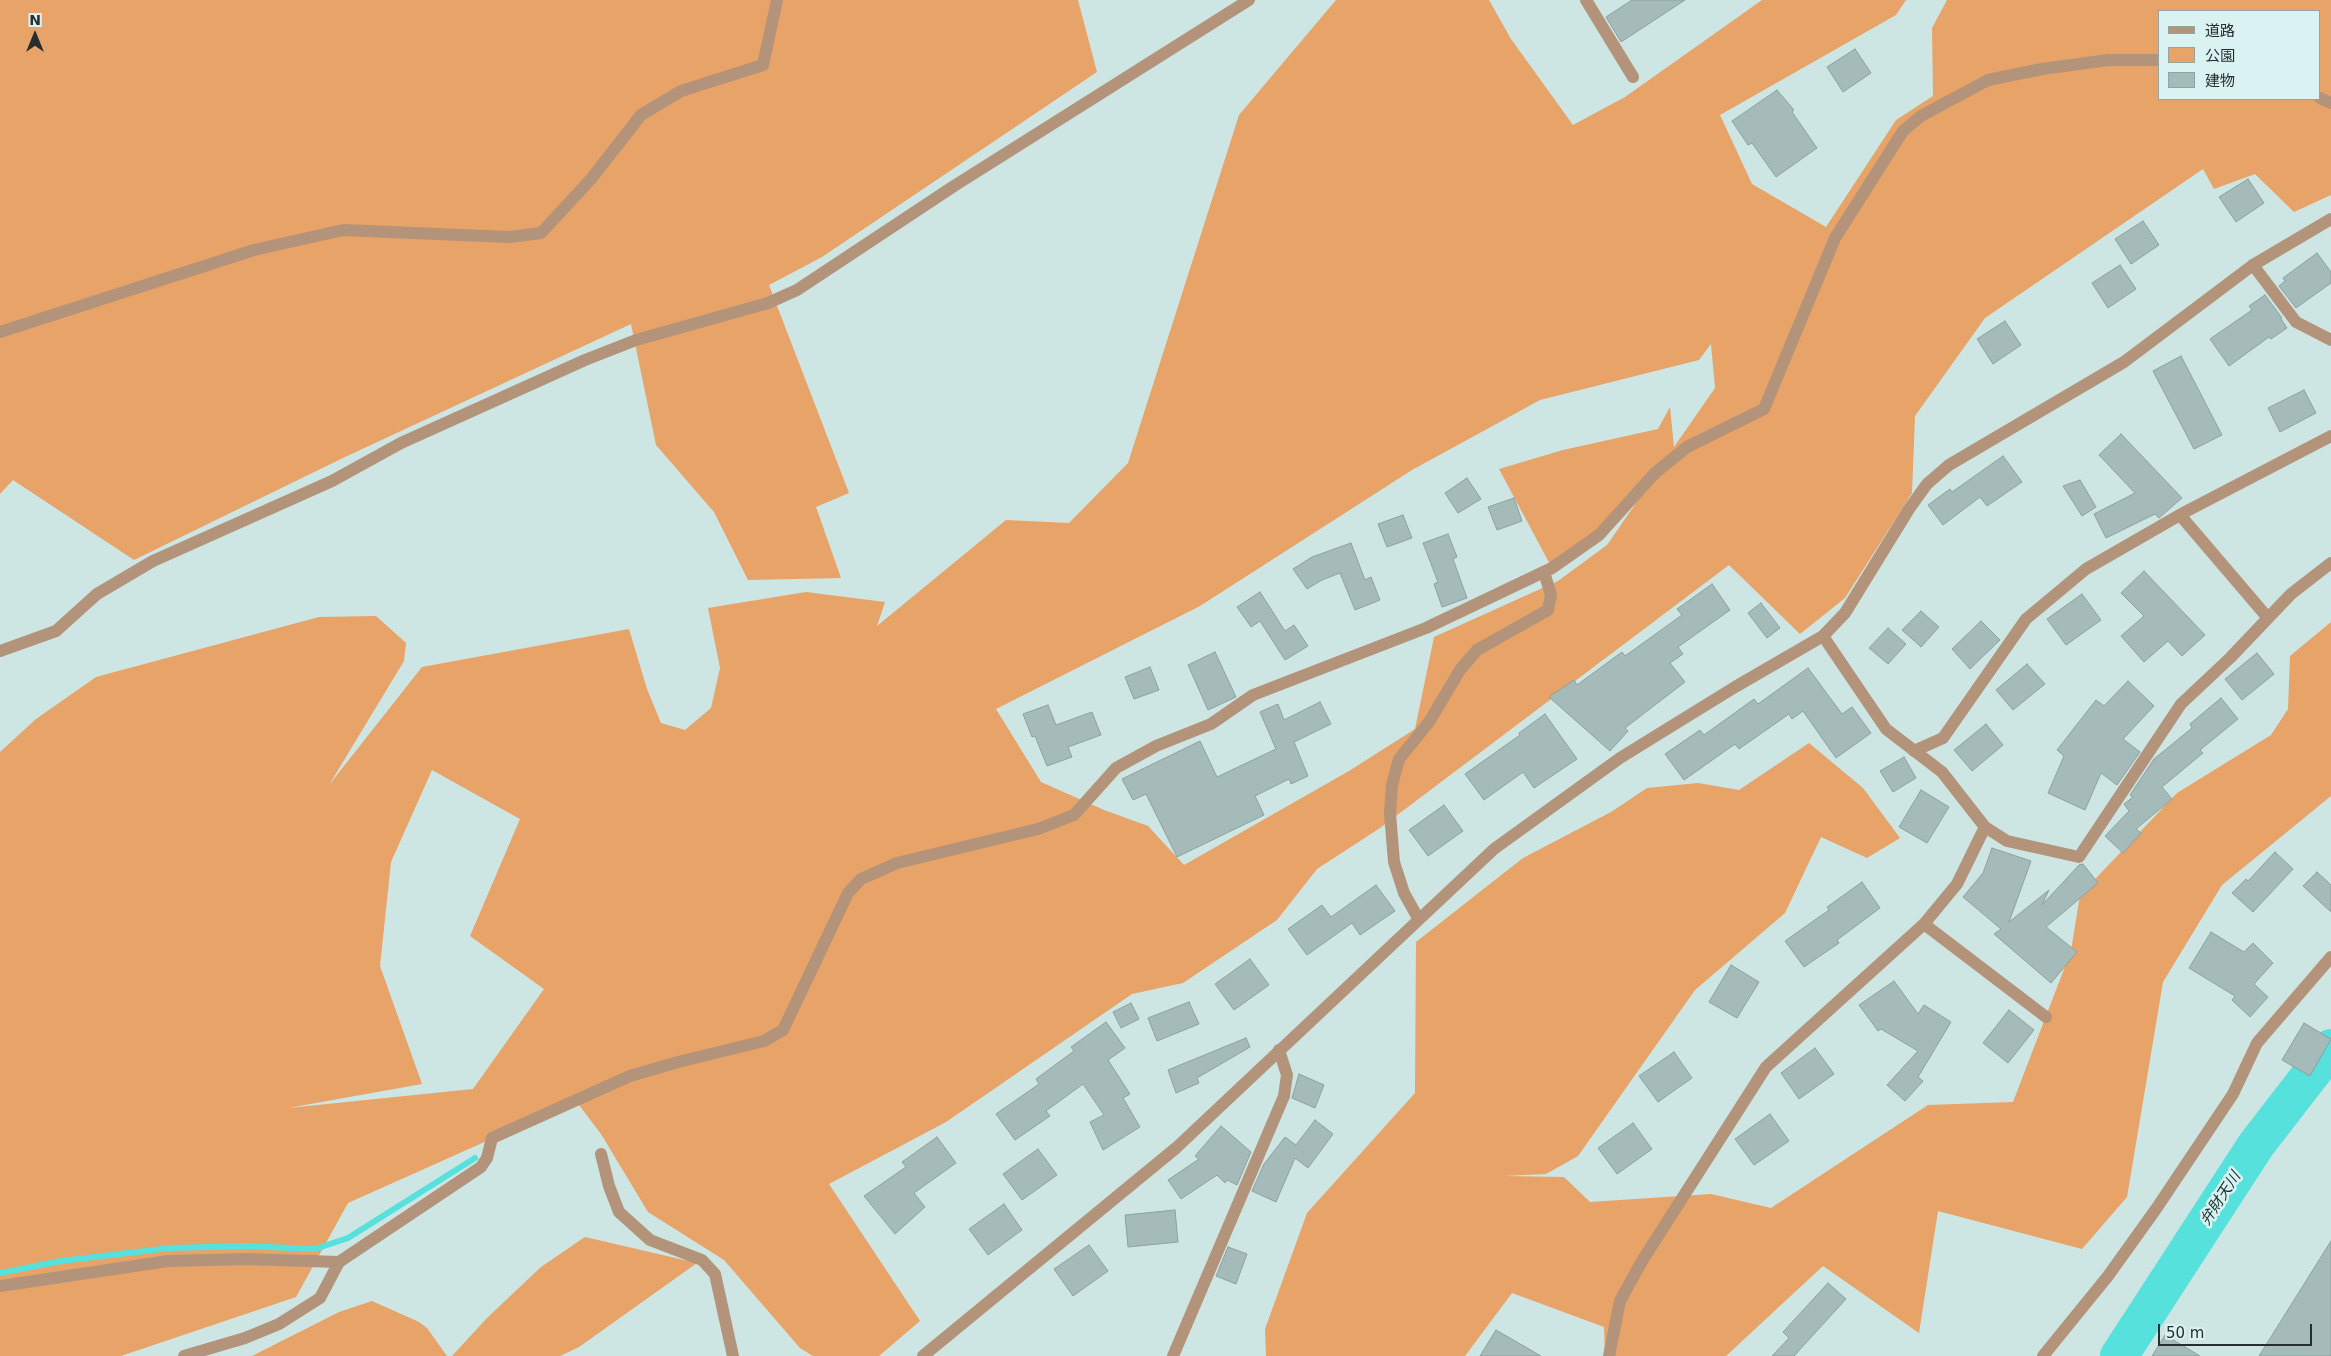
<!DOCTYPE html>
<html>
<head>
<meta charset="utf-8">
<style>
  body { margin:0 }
  #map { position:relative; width:2331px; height:1356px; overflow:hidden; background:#cde5e3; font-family:"DejaVu Sans","Noto Sans JP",sans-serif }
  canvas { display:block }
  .legend { position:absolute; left:2158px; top:10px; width:162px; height:90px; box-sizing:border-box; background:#daf2f1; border:1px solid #92a4a3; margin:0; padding:6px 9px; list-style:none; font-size:15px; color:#262f2f }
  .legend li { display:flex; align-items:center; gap:10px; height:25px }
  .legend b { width:25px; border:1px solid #92a4a3 }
  .north { position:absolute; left:10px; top:10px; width:50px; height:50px; -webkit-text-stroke:4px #daf2f1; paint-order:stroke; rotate:0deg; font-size:14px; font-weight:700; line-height:20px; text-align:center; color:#262f2f }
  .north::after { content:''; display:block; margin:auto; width:18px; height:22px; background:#262f2f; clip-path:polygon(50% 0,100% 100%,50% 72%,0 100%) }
  .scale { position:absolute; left:2158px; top:1324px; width:154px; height:22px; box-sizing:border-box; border:2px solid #262f2f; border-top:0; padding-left:6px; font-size:15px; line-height:18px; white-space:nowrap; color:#262f2f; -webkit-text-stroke:4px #daf2f1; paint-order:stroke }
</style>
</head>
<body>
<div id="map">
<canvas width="2331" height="1356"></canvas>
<ul class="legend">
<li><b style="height:6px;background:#b39379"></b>道路</li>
<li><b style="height:14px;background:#e7a368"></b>公園</li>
<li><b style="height:14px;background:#a4bbba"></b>建物</li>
</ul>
<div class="north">N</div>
<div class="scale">50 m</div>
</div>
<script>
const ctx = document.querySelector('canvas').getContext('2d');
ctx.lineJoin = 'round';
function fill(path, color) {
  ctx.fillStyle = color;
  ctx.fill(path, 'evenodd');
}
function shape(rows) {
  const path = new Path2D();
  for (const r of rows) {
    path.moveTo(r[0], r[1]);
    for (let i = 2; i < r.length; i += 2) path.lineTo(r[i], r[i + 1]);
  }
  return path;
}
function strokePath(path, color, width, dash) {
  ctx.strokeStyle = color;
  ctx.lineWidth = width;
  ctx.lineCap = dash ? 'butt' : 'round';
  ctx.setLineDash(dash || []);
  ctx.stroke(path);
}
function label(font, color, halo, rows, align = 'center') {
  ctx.font = font + ' "DejaVu Sans","Noto Sans JP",sans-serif';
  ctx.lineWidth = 5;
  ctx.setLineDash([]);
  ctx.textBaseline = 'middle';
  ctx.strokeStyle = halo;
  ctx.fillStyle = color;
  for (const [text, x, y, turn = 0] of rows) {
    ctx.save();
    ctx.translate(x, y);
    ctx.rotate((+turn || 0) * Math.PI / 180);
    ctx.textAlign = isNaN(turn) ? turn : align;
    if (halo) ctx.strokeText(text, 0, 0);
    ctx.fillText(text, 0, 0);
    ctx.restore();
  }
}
const green = shape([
  [0,0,1078,0,1097,72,822,257,769,285,849,493,816,507,841,578,748,580,714,512,656,445,631,324,345,457,134,560,13,480,0,494],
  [1336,0,1489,0,1511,39,1573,125,1625,97,1762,0,1906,0,1896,15,1720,115,1752,184,1826,227,1896,120,1933,96,1932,28,1947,0,2331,0,2331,195,2294,212,2255,174,2214,189,2203,169,1985,318,1915,416,1912,493,1845,598,1800,634,1729,565,1380,828,1317,869,1277,920,1183,983,1132,994,946,1122,829,1184,920,1321,879,1356,813,1356,800,1348,724,1260,648,1212,601,1134,576,1101,348,1203,296,1297,121,1356,0,1356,0,752,36,719,96,677,319,617,376,616,406,643,404,661,329,785,422,667,629,629,647,689,661,723,685,730,711,708,720,668,708,608,806,592,885,602,877,626,1006,520,1069,523,1128,463,1239,115],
  [2160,11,2320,11,2320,99,2160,99],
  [1711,344,1715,388,1674,447,1670,407,1658,429,1563,450,1499,469,1552,568,1647,487,1607,545,1558,581,1434,637,1415,729,1349,771,1184,865,1148,826,1104,810,1041,782,996,709,1200,606,1412,470,1540,400,1699,360],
  [432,770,520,819,470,936,544,989,473,1089,288,1108,422,1084,380,966,391,862],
  [2331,622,2331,796,2222,885,2163,982,2127,1197,2082,1249,1938,1211,1919,1333,1823,1266,1726,1356,1605,1356,1604,1327,1512,1293,1465,1356,1266,1356,1265,1329,1307,1213,1415,1093,1416,942,1523,858,1611,812,1647,788,1698,783,1739,790,1809,743,1863,788,1900,838,1867,858,1821,837,1785,913,1695,990,1578,1156,1546,1174,1504,1176,1564,1177,1590,1202,1711,1194,1771,1208,1928,1105,2013,1102,2071,951,2080,895,2177,793,2271,735,2288,709,2290,656],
  [585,1237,697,1263,579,1347,560,1356,452,1356,487,1318,541,1267],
  [372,1301,419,1322,427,1328,447,1356,252,1356,339,1312]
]);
const stream = shape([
  [0,1273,61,1261,170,1248,245,1246,315,1249,348,1238,475,1158]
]);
const river = shape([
  [2119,1356,2256,1145,2331,1048]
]);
const building = shape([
  [1632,0,1685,0,1621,42,1606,17,1632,0],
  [1855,49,1871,73,1843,92,1827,67,1855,49],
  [1777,90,1794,110,1792,112,1817,148,1776,177,1752,143,1748,145,1732,121,1777,90],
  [2248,179,2264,203,2236,222,2219,197,2248,179],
  [2143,221,2159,245,2131,264,2115,239,2143,221],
  [2317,253,2331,272,2331,283,2296,308,2279,286,2285,281,2283,278,2317,253],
  [2120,265,2136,289,2108,308,2092,283,2120,265],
  [2265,295,2282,318,2281,319,2287,328,2271,339,2269,337,2229,366,2210,339,2252,310,2249,306,2265,295],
  [2005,321,2021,345,1993,364,1977,339,2005,321],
  [2181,356,2222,435,2194,449,2153,371,2181,356],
  [2304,390,2316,413,2280,432,2268,408,2304,390],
  [2121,434,2182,498,2159,518,2155,514,2106,538,2094,514,2135,493,2099,455,2121,434],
  [2003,456,2022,482,1987,506,1980,497,1943,525,1928,505,1950,489,1952,492,2003,456],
  [1467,478,1481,499,1458,513,1445,493,1467,478],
  [2080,480,2096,507,2082,516,2063,486,2080,480],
  [1514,498,1522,521,1497,530,1488,507,1514,498],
  [1403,515,1412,538,1387,547,1378,524,1403,515],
  [1448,534,1457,557,1453,559,1467,598,1442,607,1434,584,1438,582,1423,543,1448,534],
  [1351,543,1365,580,1371,577,1380,600,1355,610,1340,573,1322,580,1307,589,1293,569,1312,557,1351,543],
  [2144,571,2205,635,2182,656,2168,641,2144,662,2121,636,2144,616,2121,593,2144,571],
  [1712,584,1730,610,1678,647,1683,654,1670,663,1685,682,1625,728,1628,731,1610,751,1549,697,1574,680,1577,685,1622,652,1625,656,1682,615,1677,609,1712,584],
  [1260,592,1285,631,1294,625,1308,646,1285,660,1260,621,1251,627,1237,607,1260,592],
  [2082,594,2101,620,2066,645,2047,619,2082,594],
  [1761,603,1780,628,1767,638,1748,613,1761,603],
  [1921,611,1939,627,1921,647,1902,630,1921,611],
  [1981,621,2000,640,1970,669,1952,649,1981,621],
  [1888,628,1906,644,1888,664,1869,648,1888,628],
  [1215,652,1236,697,1208,710,1188,665,1215,652],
  [2257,653,2274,674,2242,700,2225,679,2257,653],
  [2027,664,2045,684,2013,710,1996,690,2027,664],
  [1150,667,1159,690,1134,699,1125,677,1150,667],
  [1808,668,1842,714,1852,707,1871,733,1836,758,1803,711,1792,719,1789,714,1739,749,1735,744,1684,780,1665,754,1700,730,1704,735,1754,699,1758,704,1808,668],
  [2128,681,2154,706,2123,739,2140,752,2117,785,2101,773,2085,810,2048,793,2064,756,2057,750,2096,700,2104,706,2128,681],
  [2221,698,2238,719,2200,750,2203,753,2162,787,2172,799,2136,829,2141,833,2123,853,2105,836,2129,811,2124,804,2133,797,2130,795,2154,759,2192,728,2190,724,2221,698],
  [1320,702,1331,724,1294,742,1308,776,1291,784,1289,779,1255,796,1264,815,1177,857,1146,794,1133,800,1122,779,1200,741,1217,777,1276,749,1260,712,1278,704,1284,720,1320,702],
  [1048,705,1056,725,1092,712,1101,735,1068,747,1072,757,1047,766,1035,736,1032,737,1023,714,1048,705],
  [1545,714,1577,759,1534,788,1523,772,1484,800,1465,774,1520,735,1519,733,1545,714],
  [1986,724,2003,745,1972,771,1954,750,1986,724],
  [1904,757,1916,778,1893,792,1880,771,1904,757],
  [1921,790,1949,807,1927,843,1899,827,1921,790],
  [1444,805,1463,831,1428,856,1409,830,1444,805],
  [1992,848,2031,861,2009,922,2049,890,2042,905,2079,865,2083,864,2098,883,2046,927,2077,952,2051,983,1994,934,2001,929,1963,897,1983,873,1992,848],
  [2275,852,2293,869,2253,912,2232,893,2246,879,2248,881,2275,852],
  [2317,872,2331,885,2331,912,2303,886,2317,872],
  [1862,882,1880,908,1837,940,1839,943,1804,967,1785,941,1829,910,1827,907,1862,882],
  [1376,885,1395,911,1360,935,1352,923,1307,955,1288,929,1322,905,1331,917,1376,885],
  [2211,932,2244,952,2253,943,2273,963,2254,984,2268,997,2250,1017,2232,1000,2235,996,2189,968,2211,932],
  [1250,959,1269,985,1234,1010,1215,984,1250,959],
  [1731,965,1759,982,1737,1018,1709,1002,1731,965],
  [1894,981,1918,1014,1924,1005,1951,1022,1918,1077,1923,1081,1905,1101,1887,1085,1918,1051,1881,1029,1878,1031,1859,1005,1894,981],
  [1189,1002,1199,1024,1157,1041,1148,1018,1189,1002],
  [1131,1003,1139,1019,1121,1028,1113,1012,1131,1003],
  [2009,1010,2034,1030,2008,1063,1983,1043,2009,1010],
  [1106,1022,1125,1048,1108,1060,1130,1094,1123,1098,1140,1127,1103,1150,1090,1122,1104,1115,1083,1084,1046,1111,1050,1116,1015,1140,996,1114,1039,1084,1036,1079,1074,1051,1071,1047,1106,1022],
  [2304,1023,2331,1039,2310,1076,2282,1060,2304,1023],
  [1246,1038,1250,1047,1197,1078,1199,1083,1176,1093,1168,1070,1246,1038],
  [1815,1048,1834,1074,1799,1099,1781,1073,1815,1048],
  [1674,1052,1692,1078,1658,1102,1639,1076,1674,1052],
  [1299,1074,1324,1085,1315,1108,1292,1098,1299,1074],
  [1770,1114,1789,1141,1754,1165,1735,1139,1770,1114],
  [1315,1120,1333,1134,1308,1168,1295,1158,1276,1202,1252,1191,1264,1164,1285,1137,1296,1145,1315,1120],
  [1633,1123,1652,1149,1617,1174,1598,1148,1633,1123],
  [1221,1126,1251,1152,1237,1185,1227,1180,1225,1183,1217,1175,1181,1199,1168,1180,1199,1159,1195,1156,1221,1126],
  [937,1137,956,1163,914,1193,925,1207,895,1234,864,1196,906,1167,902,1162,937,1137],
  [1038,1149,1057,1175,1022,1200,1003,1174,1038,1149],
  [1004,1204,1022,1230,988,1255,969,1229,1004,1204],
  [1175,1210,1178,1242,1128,1247,1125,1215,1175,1210],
  [2331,1241,2331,1356,2259,1356,2331,1241],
  [1089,1245,1108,1271,1073,1296,1054,1269,1089,1245],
  [1228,1247,1247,1254,1236,1284,1216,1276,1228,1247],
  [1828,1283,1846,1299,1794,1356,1772,1356,1789,1338,1783,1332,1828,1283],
  [1496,1330,1541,1356,1480,1356,1496,1330],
  [2165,1335,2200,1356,2152,1356,2165,1335]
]);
const minor = shape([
  [1586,0,1633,77],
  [2320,98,2331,103],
  [2253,265,2296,322,2331,340],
  [0,332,254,250,343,230,509,237,541,233,591,179,641,115,681,91,763,65,777,0],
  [2180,515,2268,618],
  [1823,636,1886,729,1942,772,1985,827,2007,841,2079,857,2181,704,2230,658,2291,594,2331,563],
  [0,651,56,631,97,594,153,561,332,481,401,443,585,360,636,340,768,303,797,290,954,186,1249,0],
  [1914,751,1943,738,2026,619,2086,569,2185,512,2331,436],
  [1418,918,1404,893,1394,862,1390,814,1392,785,1399,759,1429,722,1460,670,1477,650,1548,610,1551,595,1544,572],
  [1924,924,2046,1017],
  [601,1154,609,1186,619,1212,650,1240,702,1260,715,1274,733,1356],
  [0,1286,168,1261,246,1259,339,1262,481,1167,487,1158,492,1138,630,1076,678,1062,764,1041,783,1030,848,893,861,879,897,863,1038,829,1074,815,1116,768,1156,746,1211,724,1253,695,1426,628,1552,568,1599,535,1655,473,1687,447,1764,409,1835,238,1903,131,1921,116,1988,80,2042,69,2108,60,2160,60],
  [1173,1356,1284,1096,1287,1075,1279,1050],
  [1609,1356,1620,1301,1642,1261,1766,1067,1924,924,1957,884,1985,827]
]);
const tertiary = shape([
  [184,1356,245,1338,279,1324,320,1298,339,1262],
  [923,1356,1176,1148,1494,849,1620,758,1735,687,1823,636,1845,613,1909,509,1927,484,1949,465,2124,362,2253,265,2331,219],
  [2043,1356,2108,1276,2156,1209,2233,1094,2257,1043,2331,957]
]);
const waterNames = [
  ["弁財天川",2221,1199,-57]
];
fill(green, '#e7a368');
strokePath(stream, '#56e1dc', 6);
strokePath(river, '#56e1dc', 38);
fill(building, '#a4bbba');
strokePath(building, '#8aa1a0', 1);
strokePath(minor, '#b39379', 12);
strokePath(tertiary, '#b39379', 12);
label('italic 15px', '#182f2e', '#daf2f1', waterNames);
</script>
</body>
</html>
